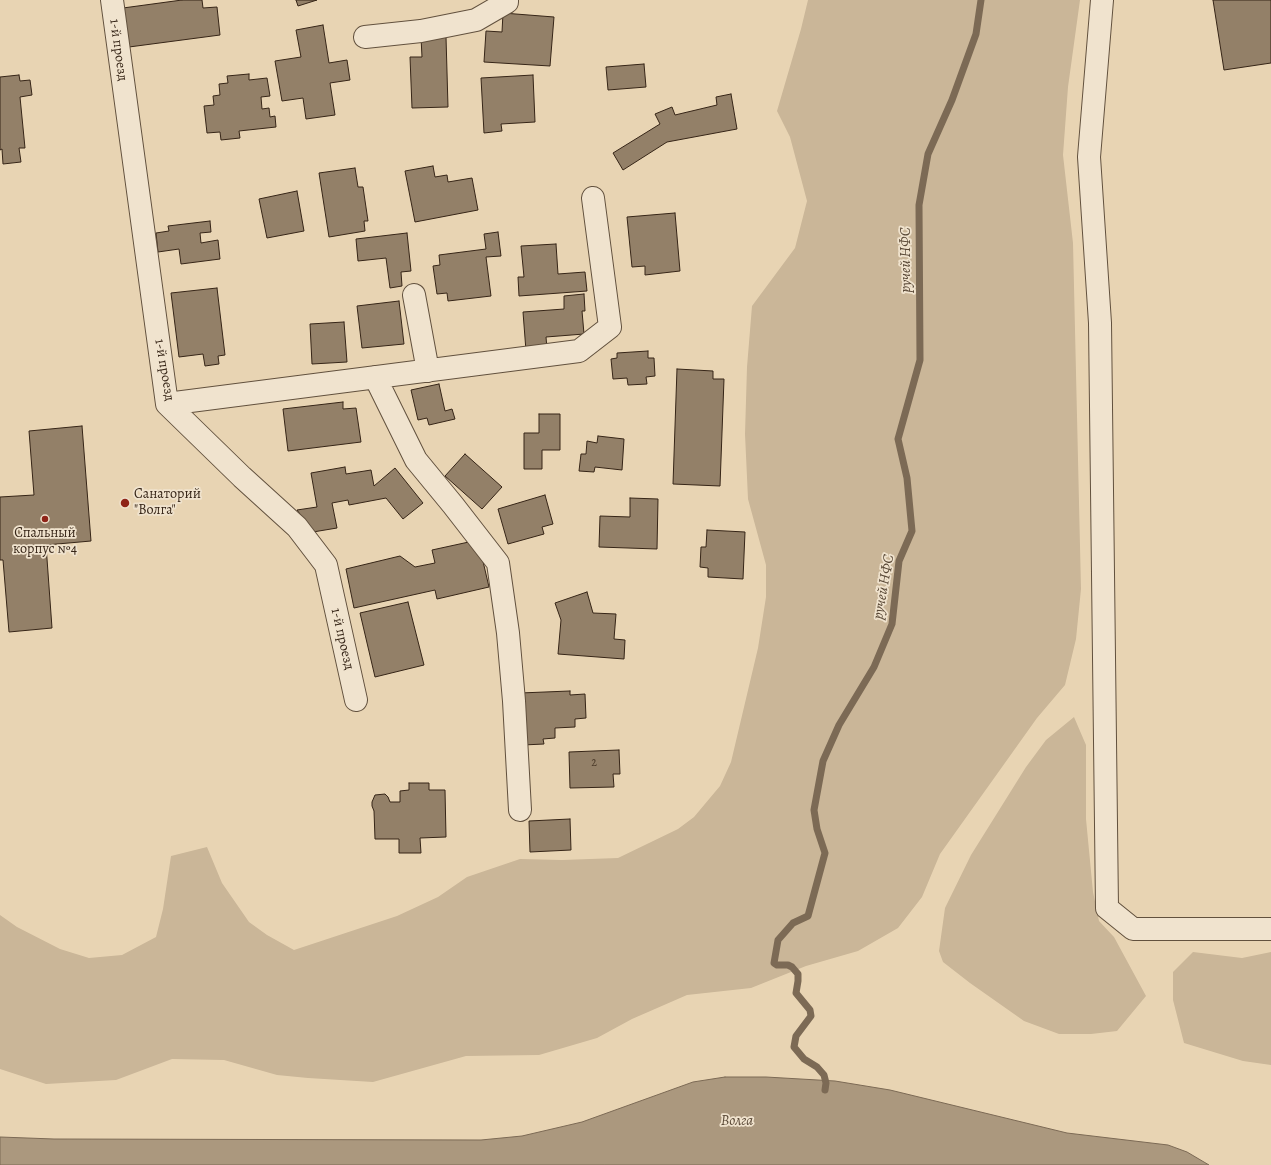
<!DOCTYPE html>
<html>
<head>
<meta charset="utf-8">
<style>
  body { margin:0 }
  canvas { display:block; background:#e8d4b3 }
</style>
</head>
<body>
<canvas width="1271" height="1165"></canvas>
<script>
const ctx = document.querySelector('canvas').getContext('2d');
ctx.lineJoin = 'round';
function fill(path, color) {
  ctx.fillStyle = color;
  ctx.fill(path, 'evenodd');
}
function shape(rows) {
  const path = new Path2D();
  for (const r of rows) {
    path.moveTo(r[0], r[1]);
    for (let i = 2; i < r.length; i += 2) path.lineTo(r[i], r[i + 1]);
  }
  return path;
}
function strokePath(path, color, width, dash) {
  ctx.strokeStyle = color;
  ctx.lineWidth = width;
  ctx.lineCap = dash ? 'butt' : 'round';
  ctx.setLineDash(dash || []);
  ctx.stroke(path);
}
function label(font, color, halo, rows, align = 'center') {
  ctx.font = font + ' Alegreya,serif';
  ctx.lineWidth = 3.5;
  ctx.setLineDash([]);
  ctx.textBaseline = 'middle';
  ctx.strokeStyle = halo;
  ctx.fillStyle = color;
  for (const [text, x, y, turn = 0] of rows) {
    ctx.save();
    ctx.translate(x, y);
    ctx.rotate((+turn || 0) * Math.PI / 180);
    ctx.textAlign = isNaN(turn) ? turn : align;
    if (halo) ctx.strokeText(text, 0, 0);
    ctx.fillText(text, 0, 0);
    ctx.restore();
  }
}
const green = shape([
  [808,0,1080,0,1068,87,1063,155,1073,243,1081,589,1076,639,1065,685,1037,718,940,854,922,897,898,928,858,951,806,966,751,988,687,995,632,1019,597,1038,539,1055,466,1056,373,1082,308,1078,277,1075,224,1060,172,1059,116,1080,46,1084,0,1069,0,915,17,927,60,949,89,958,122,955,156,937,163,909,171,856,207,847,222,883,249,922,267,935,294,950,397,916,438,897,467,877,520,859,562,860,618,858,678,829,694,817,720,786,731,762,758,648,766,597,766,565,748,499,745,434,747,367,752,306,795,248,807,201,790,137,777,111,801,29],
  [1074,717,1086,745,1086,819,1093,892,1099,921,1114,937,1146,996,1117,1031,1091,1034,1059,1034,1024,1021,970,983,943,962,939,951,945,908,971,855,1026,767,1046,740],
  [1193,952,1242,958,1271,952,1271,1065,1243,1061,1184,1043,1173,1000,1173,972]
]);
const water = shape([
  [725,1077,766,1077,835,1081,890,1090,1067,1133,1168,1145,1187,1152,1209,1165,0,1165,0,1137,54,1139,481,1140,522,1136,582,1122,693,1082,725,1077]
]);
const stream = shape([
  [825,1090,826,1083,824,1075,817,1067,804,1059,794,1047,796,1036,811,1016,810,1010,796,993,798,981,798,974,792,967,788,965,777,965,774,963,778,940,793,923,808,916,825,853,817,829,814,810,823,761,839,725,874,667,892,624,899,561,912,531,907,478,898,439,920,360,919,205,928,154,952,100,976,34,981,0]
]);
const building = shape([
  [182,0,202,0,203,8,217,7,220,35,129,47,123,8,182,0],
  [296,0,317,0,298,6,296,0],
  [1213,0,1271,0,1271,63,1224,70,1213,0],
  [503,13,554,17,550,66,484,62,486,31,502,32,503,13],
  [323,25,329,63,347,60,350,80,330,83,335,115,306,119,303,98,282,101,275,61,301,57,296,30,323,25],
  [421,37,446,37,448,107,412,108,410,57,422,57,421,37],
  [644,64,646,87,608,90,606,67,644,64],
  [249,74,249,80,267,78,270,96,261,97,262,109,269,108,270,117,275,116,276,127,239,131,240,138,221,140,220,132,207,133,204,106,214,105,213,96,220,95,219,84,228,83,227,76,249,74],
  [19,75,20,81,30,80,32,95,20,97,25,148,19,148,21,162,3,164,2,149,0,150,0,77,19,75],
  [533,75,535,122,501,124,502,131,484,133,481,78,533,75],
  [731,94,737,129,667,142,623,170,613,153,660,124,655,114,672,107,675,115,717,105,716,97,731,94],
  [433,166,435,177,447,175,448,182,472,178,478,210,415,222,405,171,433,166],
  [355,168,358,187,363,187,368,221,364,221,365,231,329,237,319,173,355,168],
  [297,191,304,231,267,238,259,199,297,191],
  [675,213,680,271,645,275,645,266,632,267,627,217,675,213],
  [210,221,211,232,200,233,201,243,218,240,220,259,181,264,179,249,158,252,156,233,169,231,168,226,210,221],
  [498,232,501,256,486,257,491,296,448,301,447,293,437,294,433,266,440,265,439,255,486,249,484,234,498,232],
  [407,233,411,271,401,272,402,286,390,288,386,258,358,261,356,239,407,233],
  [556,244,558,274,585,272,587,291,519,296,518,277,524,277,521,246,556,244],
  [217,288,225,355,218,356,219,364,205,366,203,354,179,357,171,293,217,288],
  [584,294,585,311,582,311,584,334,546,337,547,349,526,351,523,312,564,309,564,296,584,294],
  [399,301,404,344,362,348,357,306,399,301],
  [344,322,347,362,312,364,310,324,344,322],
  [648,351,648,358,654,358,655,376,646,377,647,384,628,385,627,378,613,379,611,359,617,358,617,353,648,351],
  [677,369,713,371,713,379,724,379,720,486,673,484,677,369],
  [439,384,445,411,452,409,455,419,429,425,427,418,418,420,411,390,439,384],
  [343,402,343,409,356,408,361,442,288,451,283,409,343,402],
  [539,414,560,414,560,450,542,450,542,469,524,469,524,433,539,433,539,414],
  [82,426,91,541,46,545,52,628,9,632,3,560,0,560,0,497,34,495,29,431,82,426],
  [598,436,624,439,622,470,595,467,594,472,579,471,581,454,586,454,587,441,597,443,598,436],
  [465,454,502,487,482,509,445,476,465,454],
  [345,467,346,474,371,470,374,486,395,468,423,503,403,519,386,498,349,505,348,500,332,503,337,528,313,532,297,510,317,507,311,473,345,467],
  [545,495,553,524,542,527,544,534,508,544,498,509,545,495],
  [630,498,658,499,657,549,599,547,600,516,630,517,630,498],
  [707,530,745,532,743,579,708,577,708,568,700,567,701,547,706,547,707,530],
  [478,540,489,587,437,599,435,590,354,608,346,569,400,556,415,567,435,563,432,550,478,540],
  [587,592,593,613,616,614,614,639,625,640,624,659,558,654,561,620,555,603,587,592],
  [408,602,424,665,375,677,360,613,408,602],
  [570,691,570,695,585,694,586,718,575,719,575,727,555,728,555,738,543,739,544,744,523,745,520,693,570,691],
  [619,750,620,774,613,774,614,787,570,788,569,752,619,750],
  [409,783,429,783,429,790,445,790,446,837,420,838,421,853,399,853,399,839,375,839,374,811,372,806,372,802,375,795,385,794,388,797,390,802,400,802,400,791,409,790,409,783],
  [570,819,571,850,530,852,529,821,570,819]
]);
const minor = shape([
  [112,0,167,404,242,477,297,527,326,565,356,700],
  [1102,0,1089,157,1100,323,1107,908,1133,929,1271,929],
  [365,37,421,31,476,20,507,2,507,0],
  [414,295,428,371],
  [375,377,416,460,453,505,498,563,508,633,514,701,520,810],
  [167,404,579,351,610,327,593,198]
]);
const markers = [
  [125,503,5,"#8f2418"],
  [45,519,4,"#8f2418"]
];
const numberNames = [
  ["2",594,763]
];
const streetNames = [
  ["1-й проезд",118,50,82],
  ["1-й проезд",164,370,80],
  ["1-й проезд",342,639,77]
];
const poiNames = [
  ["Санаторий",134,495],
  ["\"Волга\"",134,511],
  ["Спальный",45,534,"center"],
  ["корпус №4",45,550,"center"]
];
const waterNames = [
  ["ручей НФС",906,260,-90],
  ["ручей НФС",884,587,-80],
  ["Волга",737,1121]
];
fill(green, '#cab698');
fill(water, '#ab987e');
strokePath(water, '#7c6a55', 1);
strokePath(stream, '#7c6a55', 7);
fill(building, '#938068');
strokePath(building, '#362517', 1);
strokePath(minor, '#62513e', 24);
strokePath(minor, '#f0e3ce', 22);
for (const [x, y, r, color] of markers) {
  const dot = new Path2D();
  dot.arc(x, y, r, 0, 2 * Math.PI);
  ctx.fillStyle = color;
  ctx.fill(dot);
  strokePath(dot, '#f0e3ce', 1.5);
}
label('12px', '#4d3c2b', null, numberNames);
label('14px', '#362517', '#f0e3ce', streetNames);
label('14px', '#362517', '#f0e3ce', poiNames, 'left');
label('italic 15px', '#594836', '#f0e3ce', waterNames);
</script>
</body>
</html>
